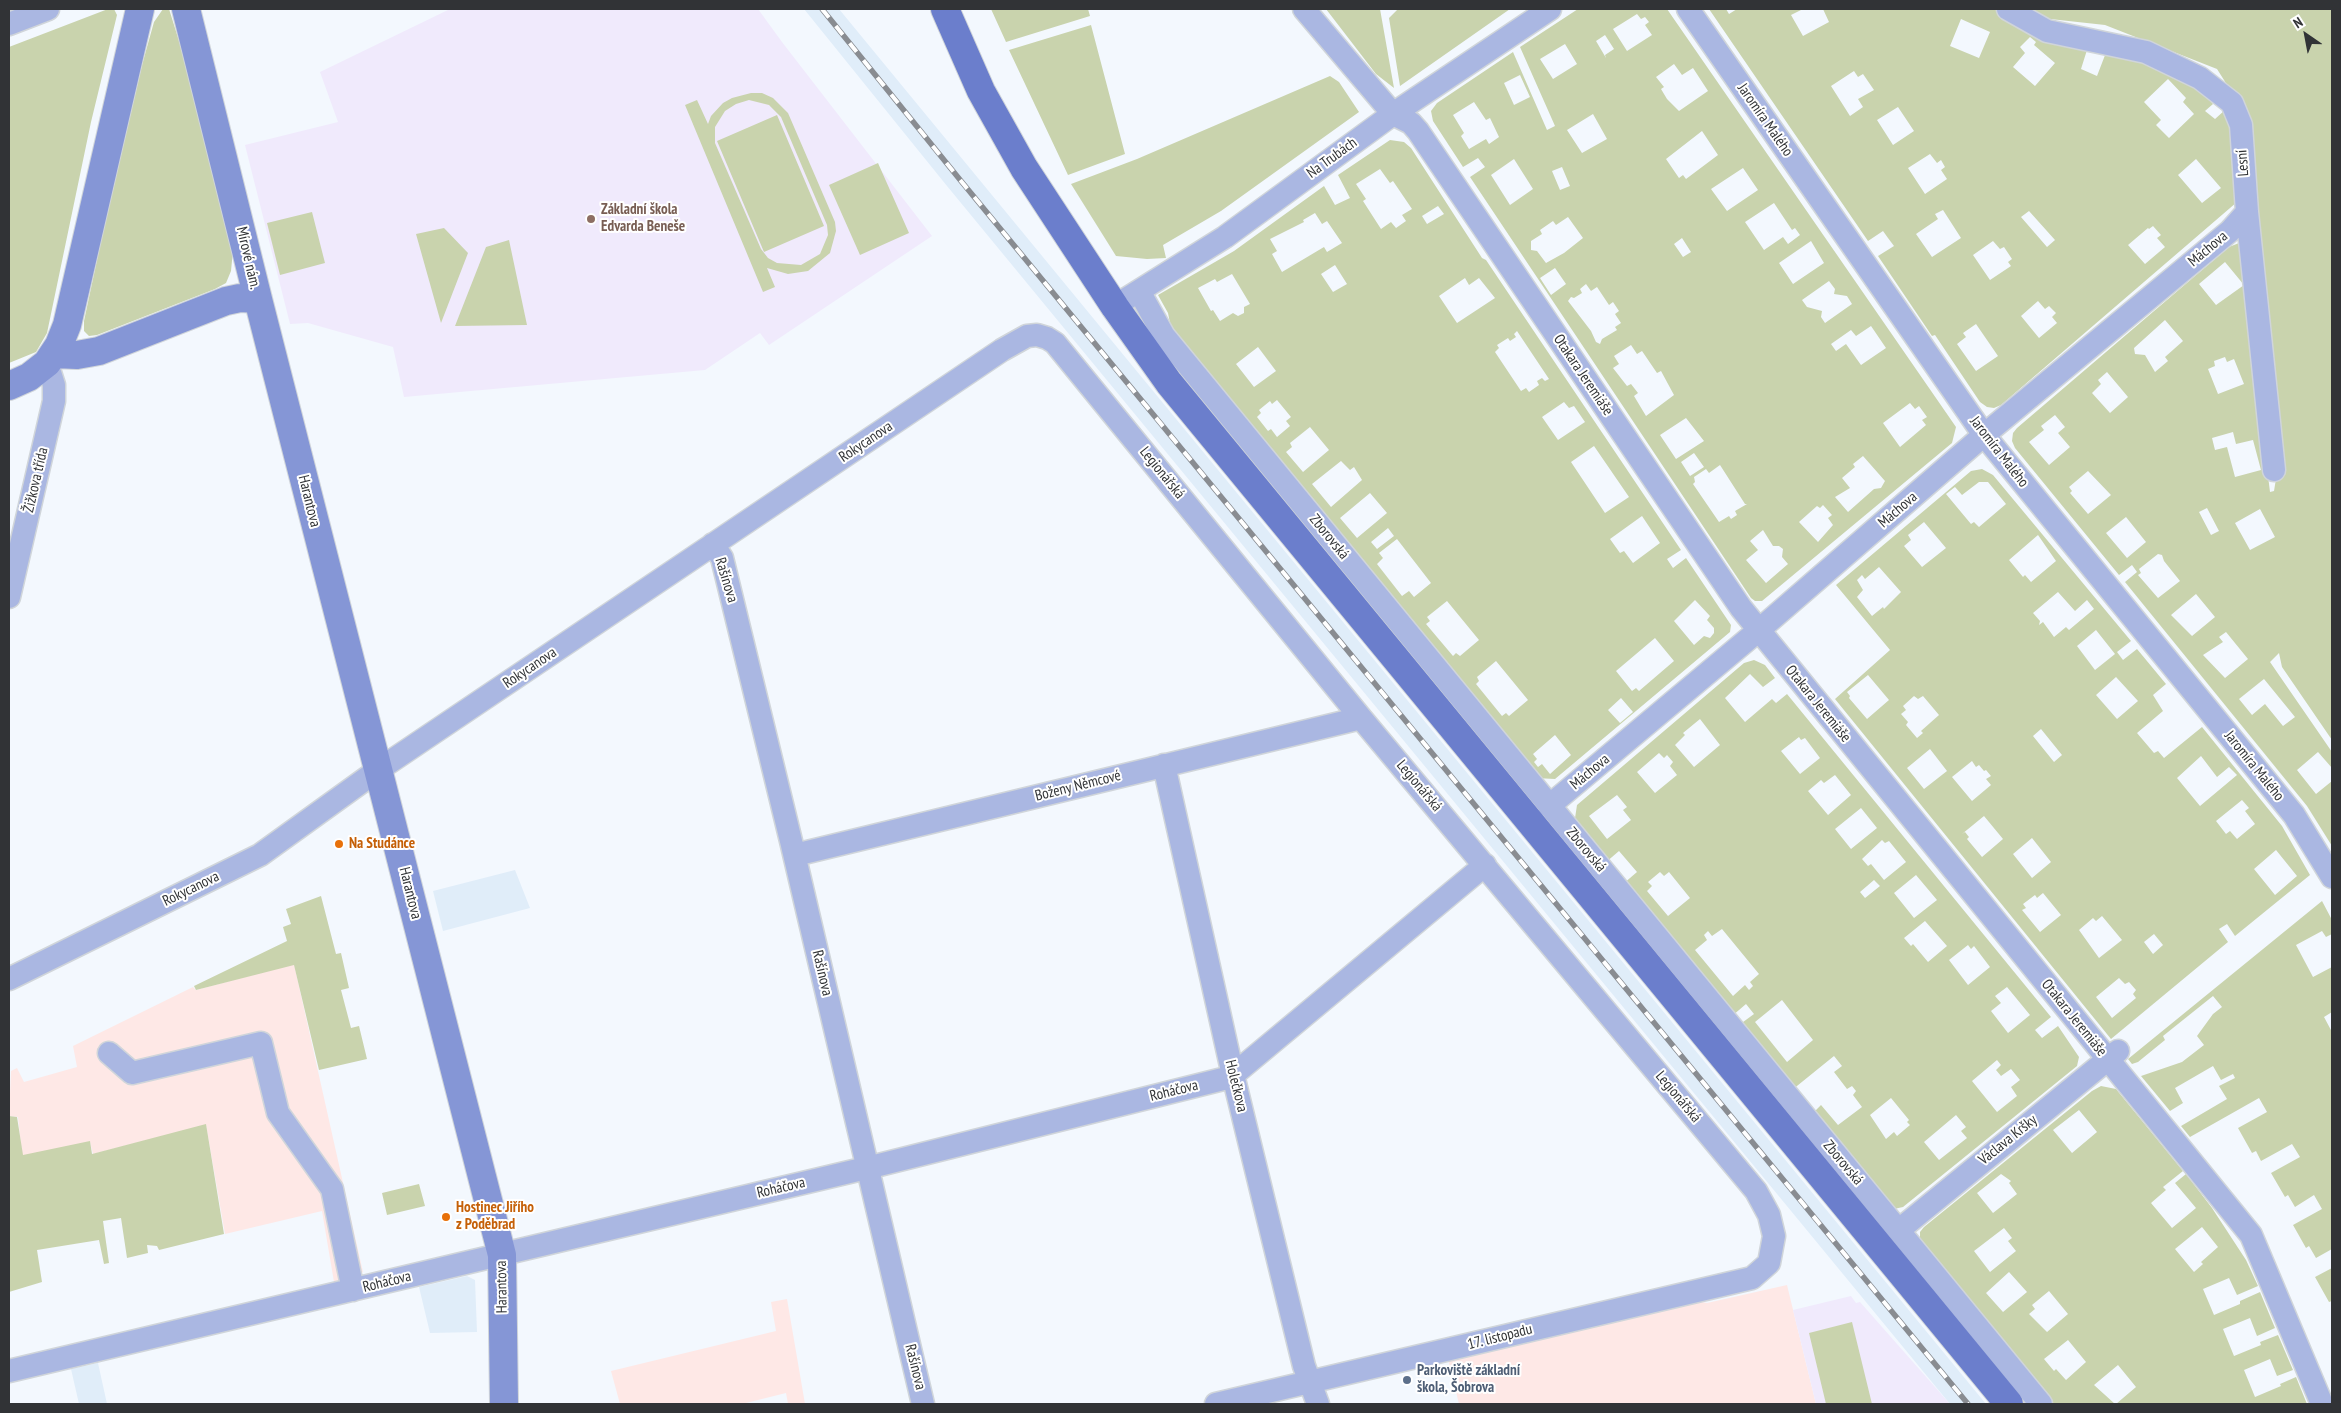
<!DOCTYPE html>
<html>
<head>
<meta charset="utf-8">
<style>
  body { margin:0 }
  #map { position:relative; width:2341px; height:1413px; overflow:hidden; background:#f3f8fe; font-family:"PT Sans Narrow",sans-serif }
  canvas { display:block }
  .frame { position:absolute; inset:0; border:10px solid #313336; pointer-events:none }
  .north { position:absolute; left:2281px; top:10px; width:50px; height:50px; -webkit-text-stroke:4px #fff; paint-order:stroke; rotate:327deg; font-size:14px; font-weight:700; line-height:20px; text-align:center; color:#313336 }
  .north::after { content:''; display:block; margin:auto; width:18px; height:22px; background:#313336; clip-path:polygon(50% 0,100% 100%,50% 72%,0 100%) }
</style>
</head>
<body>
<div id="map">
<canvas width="2341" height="1413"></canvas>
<div class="frame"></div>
<div class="north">N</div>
</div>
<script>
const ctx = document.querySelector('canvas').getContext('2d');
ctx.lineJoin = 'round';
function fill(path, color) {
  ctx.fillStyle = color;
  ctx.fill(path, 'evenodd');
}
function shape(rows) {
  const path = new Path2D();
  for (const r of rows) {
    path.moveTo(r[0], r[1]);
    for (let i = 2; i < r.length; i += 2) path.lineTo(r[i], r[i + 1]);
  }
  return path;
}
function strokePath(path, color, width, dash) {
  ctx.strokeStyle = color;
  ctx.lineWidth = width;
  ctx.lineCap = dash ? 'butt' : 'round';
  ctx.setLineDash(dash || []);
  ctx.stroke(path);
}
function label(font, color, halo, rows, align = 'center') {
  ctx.font = font + ' "PT Sans Narrow",sans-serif';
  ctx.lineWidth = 4;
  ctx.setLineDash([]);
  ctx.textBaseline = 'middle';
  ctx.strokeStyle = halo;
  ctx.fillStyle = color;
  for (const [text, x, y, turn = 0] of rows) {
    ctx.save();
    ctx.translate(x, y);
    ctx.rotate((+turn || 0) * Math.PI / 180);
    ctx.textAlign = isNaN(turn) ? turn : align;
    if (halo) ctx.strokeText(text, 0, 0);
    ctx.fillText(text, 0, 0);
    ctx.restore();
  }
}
const built = shape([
  [804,9,839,9,1986,1404,1950,1404,947,186],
  [515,870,530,908,443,931,433,891],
  [467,1276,475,1280,477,1332,430,1333,419,1287],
  [98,1363,107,1404,79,1404,71,1369]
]);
const industrial = shape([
  [294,964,363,1272,355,1278,334,1282,322,1211,225,1234,206,1125,93,1154,90,1142,22,1156,18,1117,9,1116,11,1071,17,1068,24,1082,77,1067,73,1046,193,987,196,990],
  [1787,1285,1816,1404,1459,1404,1448,1359,1690,1300,1707,1303],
  [787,1299,805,1404,788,1404,786,1393,742,1404,620,1404,611,1371,776,1331,771,1302]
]);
const education = shape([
  [450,9,758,9,782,42,932,236,769,345,760,333,705,370,404,397,393,347,308,323,290,324,245,145,338,122,320,72],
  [1851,1296,1856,1303,1860,1302,1950,1404,1816,1404,1793,1310]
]);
const green = shape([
  [108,9,114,9,117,15,91,122,47,333,36,352,9,363,9,47],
  [163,9,169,9,190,76,233,250,231,271,226,283,215,289,97,335,89,336,84,331,84,321,101,241,142,65,154,22],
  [991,9,1088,9,1090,16,1006,42],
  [1326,9,1380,9,1394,88,1376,74],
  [1398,9,1510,9,1400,86,1389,18],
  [1578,9,1667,9,1956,427,1952,443,1762,601,1755,601,1751,598,1470,177,1485,167,1478,158,1463,167,1433,121,1431,111,1437,103,1513,52,1547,130,1555,126,1520,47],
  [1637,14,1641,19,1645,17,1649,22,1645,25,1652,35,1627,51,1613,29],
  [1605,35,1614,49,1605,55,1606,58,1596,41],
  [1565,44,1577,64,1553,79,1540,59],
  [1674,64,1682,75,1693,68,1708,91,1679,111,1667,99,1661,89,1664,87,1656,77],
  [1520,75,1530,97,1514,105,1504,83],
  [1474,102,1486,120,1490,118,1499,137,1489,144,1486,139,1469,149,1461,136,1464,133,1453,115],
  [1593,114,1607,139,1582,153,1567,130],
  [1702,131,1718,155,1686,179,1683,175,1679,178,1666,159],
  [1514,159,1533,189,1510,205,1491,175],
  [1562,167,1570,186,1560,190,1552,171],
  [1743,168,1758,190,1727,211,1711,189],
  [1774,203,1792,230,1795,228,1800,235,1788,244,1783,237,1764,250,1745,222],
  [1568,217,1583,238,1564,253,1546,263,1537,251,1531,250,1531,241,1542,234,1540,230,1553,221,1556,225],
  [1682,238,1691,252,1683,257,1674,244],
  [1811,241,1824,263,1793,284,1779,263],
  [1555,268,1566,284,1551,295,1540,278],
  [1829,281,1835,289,1834,294,1847,296,1852,304,1825,323,1821,317,1822,311,1807,307,1802,300],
  [1586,284,1591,291,1597,287,1609,305,1613,302,1619,311,1615,314,1621,323,1615,327,1617,330,1602,339,1600,344,1596,342,1591,331,1568,301,1571,297,1574,298,1582,293,1580,289],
  [1871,326,1886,348,1861,365,1846,344,1836,351,1831,344,1851,330,1856,336],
  [1631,345,1637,354,1642,351,1657,373,1661,371,1674,395,1646,416,1634,396,1638,393,1631,384,1627,386,1613,368,1619,364,1614,356],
  [1910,403,1915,409,1919,406,1927,417,1922,420,1926,425,1900,447,1883,423],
  [1686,418,1704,441,1676,459,1660,435],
  [1694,453,1704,467,1690,476,1681,462],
  [1863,456,1885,481,1881,488,1874,489,1848,512,1835,497,1850,488,1842,478,1855,467,1853,464],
  [1720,465,1745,504,1747,504,1735,511,1737,515,1731,519,1729,516,1719,522,1693,484,1695,482,1694,477,1706,469,1709,473],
  [1823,505,1832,515,1828,518,1833,525,1818,542,1799,522,1817,506,1820,508],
  [1763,530,1773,546,1779,546,1783,549,1782,557,1788,564,1766,583,1746,560,1758,550,1750,541],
  [1709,9,1726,9,1729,14,1737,9,1803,9,1791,15,1803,36,1829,22,1823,9,1998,9,2087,50,2081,69,2097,76,2107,50,2146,56,2213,97,2210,100,2213,104,2205,111,2215,119,2225,110,2235,126,2237,202,2001,405,1994,408,1987,407,1980,402,1935,335,1932,336,1878,256,1894,246,1888,238,1883,231,1868,241],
  [1961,19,1990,32,1979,58,1950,46],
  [2030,37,2036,42,2034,45,2055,63,2035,86,2013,67,2025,53,2020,47],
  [1854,71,1858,77,1863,74,1874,90,1858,99,1863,107,1850,116,1831,86],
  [2168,79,2186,98,2183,102,2194,114,2169,138,2156,125,2161,120,2144,102],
  [1898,107,1914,131,1893,145,1877,120],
  [1930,154,1937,163,1941,160,1945,167,1941,170,1947,179,1925,194,1908,168],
  [2196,159,2221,188,2202,203,2178,175],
  [1943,210,1961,238,1932,257,1916,234,1938,219,1935,214],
  [2029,211,2055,240,2047,247,2021,217],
  [2153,226,2161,235,2157,238,2165,247,2145,264,2128,245,2148,228,2149,229],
  [1993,241,2000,249,2004,247,2012,259,2008,262,2011,266,1990,280,1973,255],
  [2038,301,2045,309,2049,306,2056,313,2052,317,2057,323,2039,338,2021,316],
  [1976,324,1998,356,1976,371,1957,344,1966,337,1963,333],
  [2017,9,2332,9,2332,740,2282,667,2279,653,2270,662,2332,752,2332,768,2318,752,2297,770,2316,794,2332,781,2332,846,2307,806,2125,582,2137,572,2132,565,2119,575,2015,448,2012,441,2013,433,2017,428,2229,247,2239,243,2270,492,2274,491,2281,448,2243,110,2217,69,2105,25,2032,17],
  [2225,262,2244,285,2216,305,2199,284],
  [2165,320,2183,341,2165,357,2168,361,2155,372,2145,355,2135,354,2134,348],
  [2225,357,2227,362,2234,359,2244,384,2218,394,2208,369,2215,366,2214,361],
  [2107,372,2128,397,2110,413,2092,393,2101,384,2098,380],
  [2055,415,2065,427,2058,433,2070,447,2049,465,2029,442,2044,430,2041,426],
  [2233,432,2236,444,2253,440,2261,470,2235,477,2227,447,2215,450,2212,438],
  [2088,471,2111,495,2088,514,2070,493,2072,491,2069,487],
  [2207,508,2219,531,2211,535,2199,512],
  [2260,509,2275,537,2250,550,2235,523],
  [2126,517,2146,542,2127,558,2106,533],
  [2158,554,2162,555,2164,561,2180,581,2158,598,2138,575,2141,573,2139,569],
  [2196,594,2215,617,2192,636,2171,615],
  [2226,632,2248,659,2225,678,2203,655,2223,642,2219,637],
  [2264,679,2295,717,2283,726,2265,704,2252,715,2239,699],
  [1091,25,1125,154,1068,175,1009,50],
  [1330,76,1339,82,1359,112,1221,211,1163,245,1166,258,1147,259,1116,256,1071,184,1137,159],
  [751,93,762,93,773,98,788,113,835,222,836,231,830,253,808,271,788,274,767,268,775,287,763,292,685,105,697,100,708,124,711,116,723,103,732,98],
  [749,100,769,105,781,117,827,225,828,235,820,254,801,265,777,263,768,258,761,249,715,143,715,127,725,111,736,104],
  [777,115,824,226,764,252,717,141],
  [1390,140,1404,142,1411,148,1482,258,1486,260,1681,550,1667,559,1673,568,1686,558,1731,625,1730,632,1555,779,1535,778,1173,338,1168,313,1158,295,1234,251,1324,186,1335,205,1350,198,1338,175],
  [1380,169,1390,183,1393,181,1412,209,1402,215,1406,221,1396,228,1391,222,1381,229,1363,201,1366,199,1356,184],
  [1438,206,1444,214,1427,224,1422,216],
  [1315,213,1322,224,1327,221,1342,243,1327,252,1324,247,1282,272,1272,254,1277,251,1270,239,1304,222,1303,220],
  [1335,265,1347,284,1333,292,1321,274],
  [1232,274,1250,304,1244,307,1244,313,1238,316,1233,313,1220,321,1213,310,1211,311,1198,288,1215,279,1217,282],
  [1465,278,1469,285,1479,278,1495,298,1457,323,1439,296],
  [1517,331,1549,379,1545,381,1542,378,1537,381,1539,385,1529,392,1526,388,1521,391,1495,352,1499,348,1497,345,1508,338,1510,341,1516,337,1514,334],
  [1258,347,1276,371,1254,387,1236,364],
  [1277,400,1291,417,1286,421,1290,426,1277,437,1271,429,1268,431,1257,417,1261,413,1259,410,1270,401,1272,404],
  [1564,402,1569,408,1574,406,1585,422,1558,440,1542,417],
  [1310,427,1329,450,1303,472,1286,452,1292,447,1290,443],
  [1594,446,1629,497,1605,513,1571,462],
  [1341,461,1350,470,1354,467,1362,480,1331,507,1312,484],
  [1370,493,1387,513,1357,538,1340,518],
  [1642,516,1660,543,1633,563,1624,551,1620,553,1610,539],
  [1388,528,1394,536,1377,549,1371,542],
  [1397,539,1431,583,1414,597,1409,591,1402,596,1377,564,1383,558,1379,553],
  [1695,600,1710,616,1707,620,1714,628,1714,633,1710,638,1704,636,1694,645,1674,621],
  [1447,601,1479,640,1460,656,1456,653,1453,656,1426,624,1430,621,1427,617],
  [1655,638,1674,661,1639,691,1636,688,1632,691,1616,671],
  [1496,661,1528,700,1509,716,1506,713,1502,716,1476,684,1479,681,1477,677],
  [1621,698,1633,712,1620,723,1608,710],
  [1555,735,1571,755,1550,774,1542,764,1538,767,1534,762,1537,759,1533,754],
  [878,163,909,233,860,255,829,185],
  [312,212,325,263,280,275,267,223],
  [444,228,468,253,441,323,416,234],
  [509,240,527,325,455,326,486,247],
  [1982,469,1993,475,2131,641,2117,652,2123,660,2137,649,2166,684,2153,695,2163,711,2137,733,2154,753,2158,751,2164,758,2202,727,2282,826,2310,875,2235,936,2227,924,2219,929,2228,942,2111,1039,1835,699,1890,650,1836,585,1971,471],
  [1979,482,1988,482,2006,504,1979,527,1974,522,1971,524,1946,494,1955,487,1962,495],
  [1924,522,1946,548,1922,567,1904,546,1911,540,1908,535],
  [2038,535,2056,561,2031,582,2025,575,2023,577,2009,560],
  [1879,567,1901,592,1884,609,1883,607,1872,616,1857,597,1863,590,1857,580,1862,575,1865,579],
  [2058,592,2075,611,2087,600,2094,609,2069,630,2066,627,2054,637,2043,622,2039,625,2040,621,2033,613],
  [2096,630,2115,654,2095,670,2077,646],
  [1868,675,1889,700,1867,719,1849,698,1850,696,1847,692],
  [2116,677,2138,701,2117,719,2096,695],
  [1914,696,1918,699,1923,696,1939,715,1921,731,1923,733,1917,738,1906,725,1908,722,1901,714,1906,710,1903,706],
  [2041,729,2062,755,2054,762,2033,736],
  [1930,749,1947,771,1924,789,1907,768],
  [2201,756,2217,777,2229,767,2237,775,2200,806,2177,778],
  [1972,761,1976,767,1979,765,1984,771,1986,770,1991,776,1986,779,1991,785,1972,801,1952,777],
  [2242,800,2249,808,2245,811,2255,824,2237,839,2230,831,2226,834,2216,821],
  [1984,816,2003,839,1982,857,1967,839,1969,837,1965,832,1962,834],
  [2032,838,2051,862,2032,878,2013,854],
  [2276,850,2297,876,2275,895,2254,869],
  [2043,893,2061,915,2040,932,2022,910,2026,908,2023,904,2035,895,2037,898],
  [2102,916,2122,940,2099,958,2079,930,2093,918,2096,921],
  [2154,934,2163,945,2153,954,2144,942],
  [2119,978,2125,984,2129,982,2136,990,2133,994,2136,998,2112,1018,2096,997],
  [1754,660,1765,665,1775,678,1763,687,1750,674,1725,698,1745,722,1772,699,1776,703,1787,694,2051,1017,2035,1030,2042,1038,2058,1026,2079,1057,2077,1066,1903,1207,1894,1209,1812,1114,1821,1105,1838,1125,1862,1107,1853,1095,1856,1091,1852,1086,1847,1089,1834,1072,1842,1066,1834,1056,1792,1090,1739,1025,1754,1014,1746,1004,1732,1016,1623,884,1637,872,1619,851,1605,863,1574,825,1577,805,1744,663],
  [1700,719,1720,745,1694,767,1675,745,1685,735,1683,733],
  [1799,737,1801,740,1805,738,1820,758,1800,774,1781,751],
  [1659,753,1664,758,1667,755,1673,762,1670,766,1677,775,1655,793,1637,772],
  [1835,775,1851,795,1828,815,1808,791,1821,780,1824,783],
  [1617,795,1627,807,1623,810,1631,820,1607,839,1589,816],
  [1861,808,1877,828,1851,849,1835,829],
  [1882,840,1885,843,1889,841,1906,862,1884,880,1871,864,1868,866,1862,859],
  [1660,872,1664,876,1669,872,1690,898,1668,916,1647,891,1652,886,1648,882],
  [1916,875,1937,900,1914,918,1894,893],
  [1874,880,1880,886,1865,898,1860,892],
  [1925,921,1947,946,1928,962,1913,944,1911,946,1904,938],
  [1722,929,1759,974,1750,982,1753,986,1749,990,1745,985,1733,996,1695,950,1707,940,1704,935,1708,931,1712,936],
  [1968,945,1971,949,1974,946,1990,967,1968,985,1949,960],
  [2007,987,2030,1015,2008,1033,1991,1011,2001,1003,1995,996],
  [1782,1000,1813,1040,1787,1062,1755,1022],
  [1997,1060,2001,1065,1996,1070,2001,1076,2011,1069,2020,1080,2011,1087,2017,1096,1997,1112,1972,1081],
  [1891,1098,1909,1120,1907,1122,1910,1125,1897,1136,1894,1132,1886,1139,1870,1115],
  [1956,1115,1966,1127,1961,1131,1967,1138,1939,1160,1924,1142],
  [321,896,336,954,341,953,349,988,341,990,351,1028,359,1026,367,1059,319,1070,294,965,196,990,194,986,287,941,283,927,291,924,286,909],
  [2322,901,2332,920,2332,934,2326,937,2322,931,2296,945,2313,977,2332,967,2332,1012,2324,1017,2332,1032,2332,1249,2316,1258,2309,1246,2306,1248,2293,1225,2322,1209,2314,1195,2295,1207,2288,1195,2285,1197,2271,1173,2300,1157,2292,1144,2261,1161,2256,1151,2252,1153,2238,1128,2267,1112,2259,1098,2190,1137,2181,1126,2227,1099,2219,1086,2235,1078,2233,1074,2221,1080,2213,1066,2175,1088,2183,1103,2170,1111,2141,1076,2182,1062,2204,1045,2197,1036,2213,1014,2222,1007,2213,996,2163,1036,2165,1040,2138,1062,2132,1064,2128,1059],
  [2101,1086,2116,1089,2183,1171,2163,1187,2166,1190,2151,1203,2172,1228,2196,1208,2175,1183,2186,1174,2212,1208,2246,1260,2258,1286,2237,1295,2229,1278,2203,1289,2214,1315,2240,1304,2240,1301,2260,1292,2275,1328,2257,1336,2250,1318,2223,1329,2234,1356,2261,1345,2260,1342,2278,1335,2293,1370,2277,1376,2270,1359,2244,1370,2255,1397,2281,1386,2280,1384,2296,1377,2307,1404,2116,1404,2136,1387,2118,1365,2094,1385,2115,1404,2049,1404,1920,1243,1920,1232,1924,1227,2092,1091],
  [2079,1110,2097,1132,2072,1153,2053,1130],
  [2001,1174,2011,1181,2009,1183,2017,1194,1993,1213,1977,1193],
  [2202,1227,2218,1247,2201,1262,2203,1264,2194,1272,2175,1249],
  [2004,1228,2012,1238,2008,1241,2016,1251,1990,1272,1974,1251],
  [2009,1272,2027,1292,2003,1312,1986,1293],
  [2049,1291,2068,1314,2047,1332,2029,1314,2035,1309,2032,1305],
  [2068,1340,2086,1362,2066,1380,2056,1369,2054,1371,2044,1359],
  [9,1116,17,1117,23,1155,90,1141,92,1154,206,1124,224,1234,159,1250,157,1246,147,1245,148,1253,127,1258,121,1218,103,1221,109,1263,104,1264,99,1240,37,1250,42,1282,9,1292],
  [419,1184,425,1206,387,1215,382,1193],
  [2332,1268,2332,1301,2329,1302,2315,1277],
  [1852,1322,1872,1404,1826,1404,1809,1333]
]);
const street = shape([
  [1304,9,1393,114,1411,123,1418,131,1741,608,2251,1235,2322,1404],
  [1688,9,1984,435,2294,815,2332,877],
  [2008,9,2047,31,2146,52,2200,78,2232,103,2241,125,2247,212,2274,470],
  [9,24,48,9],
  [1139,291,1164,336,2041,1404],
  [1126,299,1225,237,1393,114,1550,9],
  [713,544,722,558,791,841,923,1404],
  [9,597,54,401,54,385,47,363],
  [1164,765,1233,1075,1304,1366,1318,1404],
  [1549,806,1759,630,1984,435,2230,231,2247,212],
  [795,855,1361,718],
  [9,979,260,855,378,770,1002,350,1027,336,1037,335,1047,338,1055,343,1361,718,1756,1191,1769,1215,1774,1236,1769,1263,1752,1278,1216,1404],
  [109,1053,132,1073,261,1043,278,1113,332,1189,353,1290],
  [1899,1230,2118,1051],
  [9,1371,879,1165,1223,1079,1233,1075,1485,865]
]);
const secondary = shape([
  [186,9,258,299,502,1255,504,1404],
  [54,354,77,355,99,351,226,301,240,298,258,299],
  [9,386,29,377,47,363,59,345,67,325,140,9]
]);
const primary = shape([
  [945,9,981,91,1024,168,1115,307,1169,383,2009,1404]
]);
const rail = shape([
  [822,9,961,181,1968,1404]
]);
const markers = [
  [591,219,5,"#8d6e63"],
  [339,844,5,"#e8710a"],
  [446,1217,5,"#e8710a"],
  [1407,1380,5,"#5c6f8a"]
];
const streetNames = [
  ["Jaromíra Malého",1765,120,55],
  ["Na Trubách",1332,158,-36],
  ["Lesní",2243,163,-94],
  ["Máchova",2208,249,-40],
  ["Mírové nám.",248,258,77],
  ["Otakara Jeremiáše",1583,375,56],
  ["Rokycanova",866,442,-34],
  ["Jaromíra Malého",1999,452,52],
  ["Legionářská",1162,473,51],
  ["Žižkova třída",36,480,-77],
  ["Harantova",309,501,76],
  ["Máchova",1898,510,-41],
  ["Zborovská",1329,537,51],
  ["Rašínova",726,580,73],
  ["Rokycanova",530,668,-34],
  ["Otakara Jeremiáše",1818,704,51],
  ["Jaromíra Malého",2254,766,51],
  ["Máchova",1590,772,-40],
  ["Boženy Němcové",1078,786,-14],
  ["Legionářská",1419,786,50],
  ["Zborovská",1586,850,50],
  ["Rokycanova",191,889,-26],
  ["Harantova",410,893,76],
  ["Rašínova",822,973,77],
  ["Otakara Jeremiáše",2074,1018,51],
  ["Holečkova",1236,1086,76],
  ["Roháčova",1174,1091,-14],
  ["Legionářská",1678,1097,50],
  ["Václava Kršky",2008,1140,-39],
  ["Zborovská",1843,1163,50],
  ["Roháčova",781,1188,-13],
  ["Roháčova",387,1282,-14],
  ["Harantova",502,1287,-91],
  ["17. listopadu",1500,1337,-14],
  ["Rašínova",915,1367,76]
];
const educationNames = [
  ["Základní škola",601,210],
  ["Edvarda Beneše",601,227]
];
const foodNames = [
  ["Na Studánce",349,844],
  ["Hostinec Jiřího",456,1208],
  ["z Poděbrad",456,1225]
];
const serviceNames = [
  ["Parkoviště základní",1417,1371],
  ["škola, Šobrova",1417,1388]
];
fill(built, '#e0edf9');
fill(industrial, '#fee8e6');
fill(education, '#f0eafc');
fill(green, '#c9d3ad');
strokePath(street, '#d0d5da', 25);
strokePath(secondary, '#d0d5da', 30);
strokePath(primary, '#d0d5da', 30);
strokePath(street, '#aab7e2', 22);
strokePath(secondary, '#8596d6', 28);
strokePath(primary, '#6b7ecc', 28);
strokePath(rail, '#898c91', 5.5);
strokePath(rail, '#fff', 4, [11]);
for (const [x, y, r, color] of markers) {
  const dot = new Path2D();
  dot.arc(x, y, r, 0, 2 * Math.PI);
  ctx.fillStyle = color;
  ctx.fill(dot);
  strokePath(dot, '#fff', 2);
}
label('15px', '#313336', '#fff', streetNames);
label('bold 15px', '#785e54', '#fff', educationNames, 'left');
label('bold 15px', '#c56008', '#fff', foodNames, 'left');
label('bold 15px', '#4e5e75', '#fff', serviceNames, 'left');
</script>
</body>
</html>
